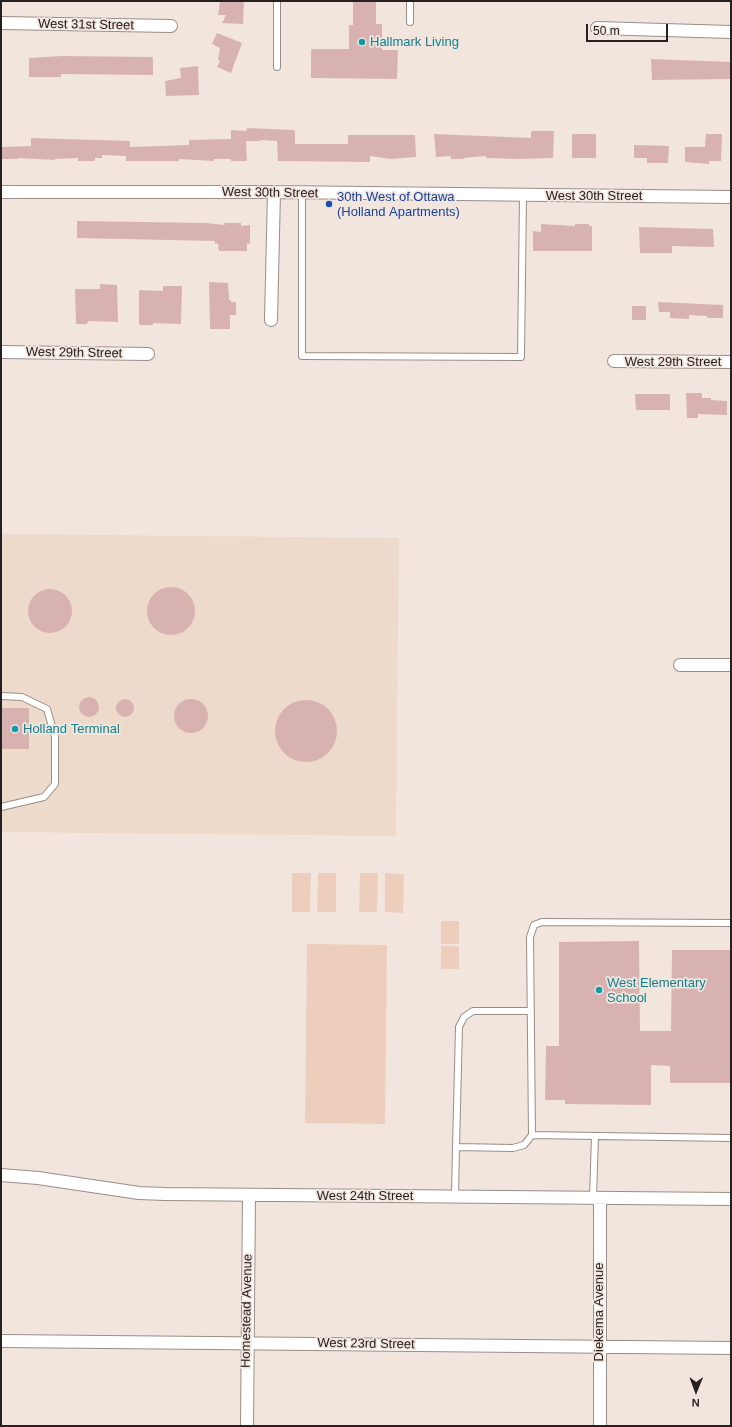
<!DOCTYPE html>
<html>
<head>
<meta charset="utf-8">
<style>
  body { margin:0 }
  #map { position:relative; width:732px; height:1427px; overflow:hidden; background:#f2e5de; font-family:Helvetica,sans-serif }
  canvas { display:block }
  .frame { position:absolute; inset:0; border:2px solid #26211f; pointer-events:none }
  .north { position:absolute; left:676px; top:1371px; width:40px; height:40px; -webkit-text-stroke:3px #f2e5de; paint-order:stroke; rotate:181deg; font-size:11px; font-weight:700; line-height:16px; text-align:center; color:#26211f }
  .north::after { content:''; display:block; margin:auto; width:14px; height:18px; background:#26211f; clip-path:polygon(50% 0,100% 100%,50% 72%,0 100%) }
  .scale { position:absolute; left:586px; top:24px; width:82px; height:18px; box-sizing:border-box; border:2px solid #26211f; border-top:0; padding-left:5px; font-size:12px; line-height:14px; white-space:nowrap; color:#26211f; -webkit-text-stroke:3px #f2e5de; paint-order:stroke }
</style>
</head>
<body>
<div id="map">
<canvas width="732" height="1427"></canvas>
<div class="frame"></div>
<div class="north">N</div>
<div class="scale">50 m</div>
</div>
<script>
const ctx = document.querySelector('canvas').getContext('2d');
ctx.lineJoin = 'round';
function fill(path, color) {
  ctx.fillStyle = color;
  ctx.fill(path, 'evenodd');
}
function shape(rows) {
  const path = new Path2D();
  for (const r of rows) {
    if (r.length === 3) {
      path.moveTo(r[0] + r[2], r[1]);
      path.arc(r[0], r[1], r[2], 0, 2 * Math.PI);
      continue;
    }
    path.moveTo(r[0], r[1]);
    for (let i = 2; i < r.length; i += 2) path.lineTo(r[i], r[i + 1]);
  }
  return path;
}
function strokePath(path, color, width, dash) {
  ctx.strokeStyle = color;
  ctx.lineWidth = width;
  ctx.lineCap = dash ? 'butt' : 'round';
  ctx.setLineDash(dash || []);
  ctx.stroke(path);
}
function label(font, color, halo, rows, align = 'center') {
  ctx.font = font + ' Helvetica,sans-serif';
  ctx.lineWidth = 3.5;
  ctx.setLineDash([]);
  ctx.textBaseline = 'middle';
  ctx.strokeStyle = halo;
  ctx.fillStyle = color;
  for (const [text, x, y, turn = 0] of rows) {
    ctx.save();
    ctx.translate(x, y);
    ctx.rotate((+turn || 0) * Math.PI / 180);
    ctx.textAlign = isNaN(turn) ? turn : align;
    if (halo) ctx.strokeText(text, 0, 0);
    ctx.fillText(text, 0, 0);
    ctx.restore();
  }
}
const industrial = shape([
  [1,534,399,538,396,836,1,832]
]);
const green = shape([
  [292,873,311,873,310,912,292,912],
  [318,873,336,873,336,912,317,912],
  [360,873,378,873,377,912,359,912],
  [385,873,404,874,403,913,385,912],
  [441,921,459,921,459,944,441,944],
  [307,944,387,945,385,1124,305,1123],
  [441,946,459,946,459,969,441,969]
]);
const building = shape([
  [220,1,244,1,243,24,222,23,226,15,218,15],
  [353,1,376,1,376,24,382,24,382,50,398,50,397,79,311,78,311,49,349,49,349,25,353,25],
  [217,33,242,43,231,73,217,67,220,61,218,60,220,48,212,44],
  [62,56,153,57,153,75,61,74,61,77,29,77,29,58],
  [651,59,731,62,731,79,652,80],
  [198,66,199,95,166,96,165,81,181,78,180,68],
  [247,128,293,130,295,131,295,144,348,144,348,135,415,135,416,157,391,159,370,156,370,162,278,161,277,141,260,140,260,141,246,141,247,161,231,161,231,159,214,159,214,161,179,159,179,161,126,161,126,156,102,155,102,158,95,158,95,161,78,161,78,158,55,159,55,160,18,158,18,159,1,159,1,147,31,146,31,138,130,141,130,147,189,145,189,140,231,139,231,130,246,131],
  [531,131,554,131,553,158,519,159,486,158,486,156,464,158,464,159,451,159,451,156,436,157,434,134,531,138],
  [572,134,596,134,596,158,572,158],
  [706,134,722,134,721,161,709,161,709,164,685,162,685,147,705,147],
  [634,145,669,146,668,163,647,163,647,158,634,158],
  [77,221,206,223,225,225,224,223,241,223,241,226,250,225,250,244,247,243,247,251,219,251,218,243,215,244,215,241,77,238],
  [541,224,575,226,575,224,589,224,589,226,592,226,592,251,533,251,533,231,541,232],
  [639,227,713,229,714,247,672,246,672,253,640,253],
  [209,282,228,283,229,300,231,300,231,302,236,302,236,315,230,315,230,329,210,329],
  [100,284,117,285,118,322,88,321,87,324,76,324,75,289,100,289],
  [163,286,182,286,181,324,153,323,153,325,139,325,139,290,163,291],
  [658,302,723,305,723,318,707,318,707,316,689,315,689,319,670,318,670,312,659,312],
  [632,306,646,306,646,320,632,320],
  [686,393,702,393,702,398,711,398,711,400,727,401,727,415,698,414,698,418,687,418],
  [635,394,670,394,670,410,636,410],
  [171,611,24],
  [50,611,22],
  [89,707,10],
  [125,708,9],
  [191,716,17],
  [306,731,31],
  [1,708,29,708,29,749,1,749],
  [639,941,640,1031,671,1031,672,950,731,950,731,1083,670,1083,670,1066,651,1065,651,1105,565,1104,565,1100,545,1100,546,1046,559,1046,559,942]
]);
const service = shape([
  [277,1,277,67],
  [410,22,410,1],
  [302,193,302,356,521,357,523,195],
  [1,696,22,697,47,709,55,737,55,784,44,797,1,807],
  [731,923,542,922,534,925,530,937,532,1135,731,1138],
  [456,1147,459,1027,464,1017,473,1011,531,1011],
  [455,1196,456,1147,513,1148,524,1145,532,1135],
  [593,1198,595,1136]
]);
const minor = shape([
  [1,23,171,26],
  [597,28,731,32],
  [1,192,274,192,731,197],
  [271,320,274,192],
  [1,352,148,354],
  [614,361,731,362],
  [680,665,731,665],
  [1,1175,38,1178,139,1193,165,1194,731,1199],
  [1,1341,731,1348],
  [247,1426,249,1195],
  [600,1426,600,1198]
]);
const markers = [
  [362,42,4,"#0f9aa8"],
  [329,204,4,"#1a4fb4"],
  [15,729,4,"#0f9aa8"],
  [599,990,4,"#0f9aa8"]
];
const streetNames = [
  ["West 31st Street",86,25,1],
  ["West 30th Street",270,193,1],
  ["West 30th Street",594,196],
  ["West 29th Street",74,353,1],
  ["West 29th Street",673,362],
  ["West 24th Street",365,1196],
  ["Homestead Avenue",247,1311,-89],
  ["Diekema Avenue",599,1312,-90],
  ["West 23rd Street",366,1344,1]
];
const cultureNames = [
  ["Hallmark Living",370,42],
  ["Holland Terminal",23,729],
  ["West Elementary",607,983],
  ["School",607,998]
];
const transitNames = [
  ["30th West of Ottawa",337,197],
  ["(Holland Apartments)",337,212]
];
fill(industrial, '#eedacb');
fill(green, '#edcebd');
fill(building, '#d8b2b0');
strokePath(service, '#998e87', 8);
strokePath(minor, '#998e87', 14);
strokePath(service, '#fff', 6);
strokePath(minor, '#fff', 12);
for (const [x, y, r, color] of markers) {
  const dot = new Path2D();
  dot.arc(x, y, r, 0, 2 * Math.PI);
  ctx.fillStyle = color;
  ctx.fill(dot);
  strokePath(dot, '#f2e5de', 1.5);
}
label('13px', '#26211f', '#f2e5de', streetNames);
label('13px', '#0d838f', '#f2e5de', cultureNames, 'left');
label('13px', '#164399', '#f2e5de', transitNames, 'left');
</script>
</body>
</html>
